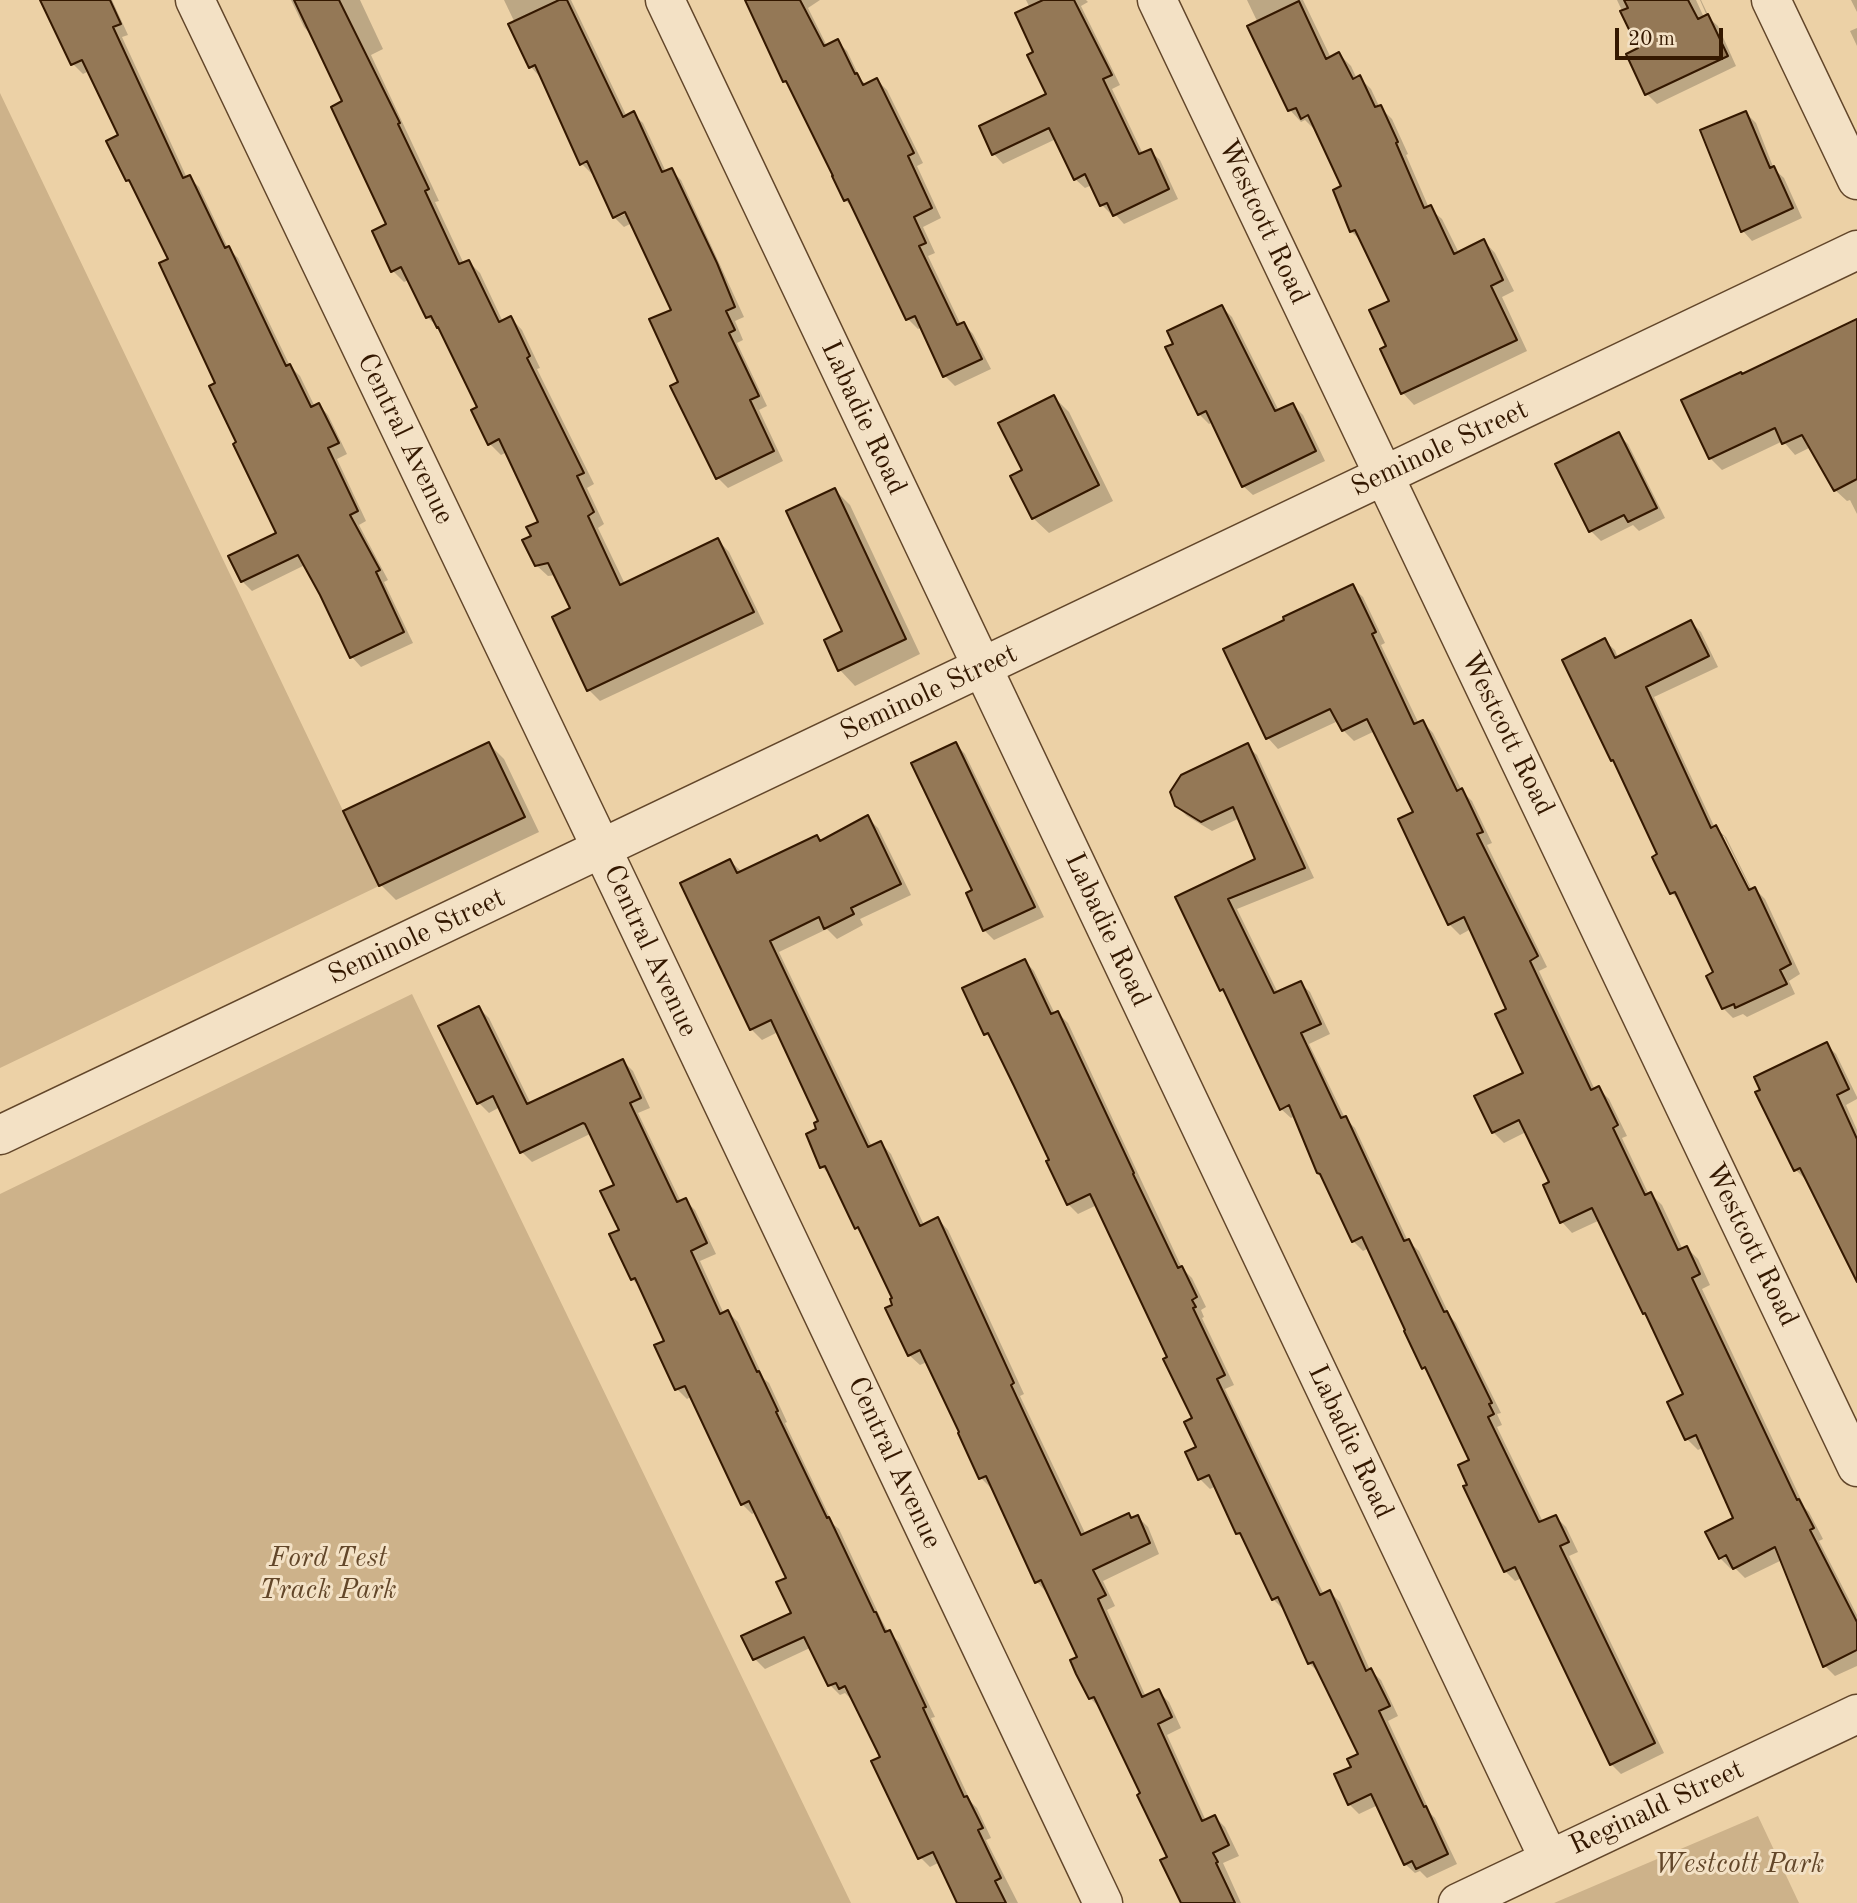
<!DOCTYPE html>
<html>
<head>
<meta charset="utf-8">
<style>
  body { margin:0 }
  #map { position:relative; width:1857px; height:1903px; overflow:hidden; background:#ecd1a6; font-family:"Old Standard TT",serif }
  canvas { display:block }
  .scale { position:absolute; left:1615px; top:28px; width:108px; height:32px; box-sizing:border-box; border:4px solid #341800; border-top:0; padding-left:9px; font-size:21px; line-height:24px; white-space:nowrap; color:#341800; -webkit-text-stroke:5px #f3e1c5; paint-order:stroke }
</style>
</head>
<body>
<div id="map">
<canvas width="1857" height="1903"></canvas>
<div class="scale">20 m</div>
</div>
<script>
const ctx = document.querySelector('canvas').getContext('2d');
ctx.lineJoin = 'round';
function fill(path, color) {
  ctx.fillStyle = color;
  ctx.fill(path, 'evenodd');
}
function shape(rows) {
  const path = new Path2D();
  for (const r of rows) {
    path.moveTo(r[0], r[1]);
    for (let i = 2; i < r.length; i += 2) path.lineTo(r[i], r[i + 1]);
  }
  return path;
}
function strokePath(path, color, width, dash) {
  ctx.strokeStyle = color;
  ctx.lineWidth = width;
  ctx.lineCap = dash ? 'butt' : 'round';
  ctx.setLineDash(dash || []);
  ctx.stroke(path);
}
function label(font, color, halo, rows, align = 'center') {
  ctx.font = font + ' "Old Standard TT",serif';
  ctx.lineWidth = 6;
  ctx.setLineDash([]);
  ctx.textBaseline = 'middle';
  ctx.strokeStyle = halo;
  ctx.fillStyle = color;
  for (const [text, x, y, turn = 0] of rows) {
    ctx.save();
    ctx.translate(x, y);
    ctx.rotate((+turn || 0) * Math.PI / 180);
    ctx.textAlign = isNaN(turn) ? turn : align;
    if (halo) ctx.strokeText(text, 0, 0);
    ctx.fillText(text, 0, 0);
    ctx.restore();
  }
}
const green = shape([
  [0,93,379,886,0,1068],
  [412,994,851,1903,0,1903,0,1194],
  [1758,1816,1799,1903,1554,1903]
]);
const shadow = shape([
  [42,0,112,0,128,35,122,37,187,178,189,177,199,187,228,248,238,258,290,366,300,376,315,407,319,405,328,415,347,454,337,459,366,521,359,525,388,580,384,582,413,643,361,667,352,657,305,565,252,591,242,581,278,534,239,443,170,260,134,186,127,180,120,136,89,71,83,74,73,64],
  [291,0,360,0,383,49,371,55,439,201,435,202,464,264,469,262,480,273,503,322,511,318,522,330,540,368,537,369,594,484,587,488,604,524,598,528,625,584,718,540,729,552,764,624,600,701,589,690,573,609,556,575,548,576,536,565,533,537,540,522,507,452,501,455,490,444,479,408,439,328,427,317,409,280,404,282,393,271,388,225,344,102,313,37,304,27],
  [504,0,571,0,627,117,633,114,643,123,666,172,671,170,681,180,744,317,735,321,743,340,737,343,767,406,759,410,783,461,728,488,718,478,680,383,673,311,632,223,624,227,614,217,594,172,592,174,582,164,540,77,531,67,515,23],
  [632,207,634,210,616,218,616,214],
  [753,0,820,0,808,8,827,46,837,41,847,51,861,80,867,85,877,80,887,90,923,163,917,166,941,218,923,227,935,253,928,256,961,325,964,324,973,334,991,369,955,386,945,376,922,327,918,329,908,319,856,211,845,200,792,89,784,81],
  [1026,0,1086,0,1088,2,1081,6,1120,85,1112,89,1143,154,1150,151,1160,160,1178,199,1124,224,1114,213,1111,214,1102,205,1092,185,1085,188,1075,179,1056,139,1003,164,994,154,981,127,1048,95,1035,53,1030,8],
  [1247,0,1303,0,1331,58,1339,54,1351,66,1357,79,1360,78,1371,89,1379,106,1392,119,1408,154,1406,155,1429,208,1442,219,1459,253,1484,241,1495,253,1514,291,1502,297,1527,351,1414,405,1403,393,1389,347,1392,302,1363,243,1351,231,1344,186,1316,128,1314,129,1305,120,1301,122,1290,110,1249,26,1258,23],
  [1617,0,1696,0,1707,24,1710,23,1700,0,1701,0,1710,19,1718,26,1736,66,1657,104,1647,94,1628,55,1640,49],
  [1851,0,1857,0,1857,12],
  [1857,28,1857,46,1850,31],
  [1746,113,1756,123,1774,169,1784,178,1802,218,1752,241,1743,231],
  [1222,307,1232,317,1279,411,1293,405,1303,415,1325,461,1253,495,1243,486,1213,422,1209,424,1199,414],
  [1857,321,1857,514,1850,500,1847,501,1835,490,1811,447,1795,455,1783,441,1722,470,1710,458,1742,376],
  [1054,397,1069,412,1113,501,1049,533,1033,518,1025,471],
  [1618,434,1628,444,1665,518,1639,531,1633,525,1601,541,1591,531],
  [835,490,850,505,920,654,855,686,840,670,826,641,845,632],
  [1352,587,1363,597,1385,643,1381,645,1419,724,1423,722,1433,733,1462,791,1472,801,1492,843,1487,845,1547,967,1539,971,1595,1090,1598,1088,1609,1099,1627,1136,1622,1138,1649,1195,1651,1194,1662,1205,1683,1250,1687,1248,1698,1259,1710,1285,1702,1289,1805,1508,1809,1512,1823,1539,1819,1541,1857,1615,1857,1666,1835,1676,1825,1666,1782,1560,1745,1578,1734,1567,1731,1569,1720,1558,1735,1519,1704,1447,1698,1450,1687,1439,1669,1403,1685,1395,1600,1220,1572,1233,1562,1222,1552,1183,1526,1132,1504,1143,1493,1132,1525,1074,1509,1009,1471,929,1460,935,1449,924,1415,813,1375,731,1354,741,1343,730,1338,721,1278,749,1268,738,1225,650],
  [1691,622,1701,632,1718,667,1654,697,1715,828,1726,837,1752,890,1755,889,1765,899,1800,974,1789,981,1795,994,1747,1017,1743,1014,1733,1018,1723,1008,1715,973,1682,903,1672,893,1660,855,1618,766,1612,760,1605,641,1615,650,1618,658],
  [1720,836,1724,836,1754,897,1751,899],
  [489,744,504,759,539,832,396,900,381,885],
  [956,744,965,754,1044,917,994,940,984,930,975,891],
  [1247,746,1257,755,1314,878,1237,909,1278,993,1300,983,1310,992,1330,1034,1309,1044,1345,1118,1355,1128,1408,1241,1419,1251,1450,1316,1456,1323,1501,1413,1497,1414,1502,1425,1497,1427,1543,1522,1556,1517,1566,1527,1578,1552,1569,1556,1664,1753,1621,1774,1611,1764,1522,1578,1515,1581,1505,1571,1470,1486,1471,1461,1430,1374,1423,1368,1369,1248,1363,1251,1353,1241,1323,1177,1318,1172,1296,1116,1291,1118,1281,1109,1230,999,1221,990,1177,898,1257,860,1240,818,1212,831,1187,816,1177,806],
  [867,817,878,828,911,895,860,919,863,925,837,939,827,929,779,952,872,1147,881,1143,891,1154,924,1225,938,1219,948,1230,1024,1394,1020,1396,1086,1535,1128,1515,1133,1519,1138,1517,1148,1527,1159,1554,1103,1581,1115,1606,1107,1610,1146,1697,1158,1691,1169,1702,1181,1728,1167,1735,1206,1821,1215,1817,1225,1827,1239,1856,1223,1863,1241,1903,1191,1903,1143,1794,1101,1709,1090,1698,1080,1658,1047,1593,1037,1582,993,1488,992,1489,981,1478,927,1362,920,1365,909,1355,894,1299,864,1236,856,1228,832,1177,822,1167,819,1130,820,1122,778,1032,762,1040,751,1029,730,861,741,871,817,837,822,842],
  [1025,961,1034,971,1055,1014,1058,1013,1068,1023,1182,1268,1192,1278,1206,1307,1201,1310,1204,1317,1202,1318,1234,1385,1225,1389,1324,1595,1330,1592,1340,1602,1370,1670,1381,1680,1398,1716,1388,1721,1431,1814,1435,1818,1457,1864,1427,1878,1420,1871,1415,1873,1405,1864,1378,1805,1359,1814,1349,1804,1353,1768,1361,1755,1319,1673,1309,1663,1285,1608,1283,1609,1273,1599,1245,1541,1238,1533,1216,1486,1210,1489,1200,1479,1194,1419,1169,1358,1097,1205,1078,1214,1068,1204,1052,1160,995,1043,985,1033],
  [479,1008,489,1018,531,1104,623,1061,633,1071,650,1108,638,1113,681,1202,685,1200,695,1210,716,1254,700,1261,724,1314,728,1312,738,1322,764,1379,769,1383,787,1422,785,1423,833,1524,839,1529,882,1621,889,1633,899,1642,935,1717,931,1718,971,1802,977,1808,991,1838,986,1840,1018,1903,959,1903,940,1862,930,1867,920,1857,882,1758,852,1697,850,1698,845,1693,840,1695,830,1685,812,1647,765,1669,755,1659,744,1637,793,1614,788,1579,756,1512,752,1514,742,1504,692,1396,687,1399,677,1389,656,1346,666,1341,642,1289,632,1279,621,1231,617,1185,592,1133,532,1162,522,1152,500,1107,489,1113,479,1103,441,1026],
  [1826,1044,1836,1054,1857,1097,1857,1099,1846,1105,1857,1130,1857,1267,1807,1179,1806,1180,1796,1170]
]);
const building = shape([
  [40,0,110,0,121,24,113,27,183,178,190,175,225,248,229,246,286,366,290,364,311,407,319,403,339,443,328,448,358,511,350,515,380,570,376,572,404,632,350,658,320,595,298,555,241,582,228,556,276,533,233,444,236,442,209,386,215,383,159,263,168,259,129,180,126,181,106,141,118,135,82,60,71,65,40,0],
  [294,0,339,0,400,123,398,124,429,189,425,191,459,264,469,260,499,322,511,316,513,320,530,356,527,358,584,473,577,476,594,512,588,516,620,585,718,538,754,612,587,691,552,617,570,608,548,563,535,566,522,540,531,536,526,527,538,522,499,439,488,445,471,410,477,407,438,327,437,328,431,316,426,318,401,267,391,272,372,231,386,224,331,107,342,101,294,0],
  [559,0,567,0,623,117,634,111,662,172,672,168,717,263,735,307,726,311,735,330,729,333,759,396,750,400,774,451,716,479,670,386,678,382,649,319,671,310,625,212,613,218,587,161,580,165,535,65,529,68,508,24,559,0],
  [745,0,800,0,824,46,838,39,855,74,857,73,863,85,877,78,914,153,908,156,932,208,914,217,926,243,919,246,957,325,964,322,982,359,943,377,915,316,906,320,848,199,844,201,832,176,833,176,786,81,783,82,745,0],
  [1043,0,1074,0,1112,75,1103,79,1139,154,1151,149,1169,189,1113,216,1107,203,1100,206,1085,174,1074,180,1049,128,992,155,979,126,1046,94,1027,55,1033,52,1015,13,1043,0],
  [1624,0,1688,0,1698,19,1708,14,1728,56,1645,95,1626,54,1638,48,1620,11,1628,8,1624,0],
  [1299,1,1326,59,1339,52,1353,79,1360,75,1375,107,1381,105,1398,142,1396,143,1424,208,1431,205,1454,254,1484,239,1503,280,1491,286,1517,340,1401,394,1380,349,1386,346,1369,310,1389,301,1355,230,1350,232,1333,190,1341,186,1308,115,1301,119,1296,108,1288,111,1247,26,1299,1],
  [1746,111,1770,168,1774,166,1793,208,1741,232,1700,130,1746,111],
  [1222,305,1275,411,1293,403,1316,451,1242,487,1206,411,1198,415,1165,347,1173,344,1167,331,1222,305],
  [1857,319,1857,479,1834,491,1802,435,1782,444,1775,428,1709,459,1681,400,1741,372,1742,374,1857,319],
  [1054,395,1099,485,1032,519,1010,476,1022,470,998,423,1054,395],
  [1619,432,1657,508,1628,522,1624,515,1589,532,1555,464,1619,432],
  [835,488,906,639,838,671,824,640,842,631,786,511,835,488],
  [1353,584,1376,632,1372,634,1414,724,1423,720,1457,791,1462,788,1483,832,1477,834,1538,956,1530,961,1591,1090,1599,1086,1618,1125,1613,1128,1645,1195,1651,1192,1678,1250,1687,1246,1700,1274,1692,1278,1797,1500,1799,1499,1814,1528,1810,1530,1857,1622,1857,1650,1823,1667,1775,1547,1733,1569,1726,1555,1719,1559,1705,1532,1733,1518,1696,1435,1685,1440,1667,1402,1683,1394,1645,1313,1643,1314,1592,1208,1560,1223,1543,1185,1549,1182,1519,1120,1492,1133,1474,1096,1523,1073,1495,1014,1506,1009,1464,917,1448,925,1398,819,1413,812,1367,719,1342,731,1330,709,1266,739,1223,649,1284,620,1283,617,1353,584],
  [1691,620,1709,656,1646,687,1711,828,1716,825,1749,890,1755,887,1791,964,1780,970,1787,984,1735,1008,1734,1004,1722,1009,1706,976,1713,972,1675,892,1670,894,1652,857,1657,854,1613,760,1611,761,1562,660,1605,638,1615,658,1691,620],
  [489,742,525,817,379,886,343,811,489,742],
  [956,742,1035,907,983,931,966,893,972,890,911,763,956,742],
  [1248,743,1305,868,1228,899,1274,993,1301,981,1321,1024,1301,1033,1341,1118,1346,1116,1404,1241,1409,1239,1444,1312,1447,1311,1492,1403,1489,1404,1494,1414,1488,1417,1539,1522,1556,1515,1569,1542,1560,1546,1655,1743,1610,1765,1515,1567,1504,1572,1463,1486,1467,1485,1458,1465,1469,1460,1425,1367,1422,1369,1404,1331,1405,1330,1362,1237,1352,1242,1320,1174,1317,1173,1289,1105,1280,1110,1223,989,1220,991,1175,897,1255,859,1233,807,1201,822,1175,806,1170,792,1181,775,1248,743],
  [868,815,901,884,851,908,854,914,824,929,819,917,770,941,868,1147,881,1141,920,1226,938,1217,1014,1383,1011,1385,1081,1535,1129,1513,1131,1518,1138,1515,1150,1543,1093,1570,1106,1595,1098,1599,1142,1697,1159,1689,1172,1717,1158,1724,1202,1821,1215,1815,1229,1845,1213,1853,1218,1862,1216,1863,1235,1903,1181,1903,1160,1860,1167,1857,1137,1795,1140,1793,1094,1697,1089,1699,1076,1674,1070,1660,1077,1657,1041,1580,1035,1583,986,1476,979,1479,958,1433,959,1432,920,1350,908,1356,885,1308,892,1305,890,1299,892,1298,858,1227,855,1229,825,1166,820,1168,806,1134,816,1129,814,1123,818,1121,771,1020,750,1030,680,883,730,859,737,873,817,835,820,841,868,815],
  [1025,959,1051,1014,1058,1011,1134,1173,1133,1174,1178,1268,1182,1266,1197,1297,1192,1300,1196,1307,1193,1308,1225,1375,1217,1379,1320,1595,1330,1590,1366,1671,1371,1668,1390,1706,1379,1711,1424,1807,1426,1806,1448,1854,1416,1869,1412,1861,1404,1865,1371,1794,1348,1805,1334,1774,1351,1767,1347,1759,1358,1754,1313,1662,1308,1664,1278,1597,1272,1600,1240,1533,1236,1534,1209,1475,1198,1480,1185,1452,1196,1447,1184,1422,1192,1418,1163,1359,1167,1357,1090,1194,1067,1205,1046,1161,1049,1160,1014,1086,988,1033,984,1035,962,988,1025,959],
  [479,1006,527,1104,623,1059,641,1098,630,1103,677,1202,686,1198,707,1243,691,1251,720,1314,728,1310,757,1372,759,1371,778,1411,776,1412,827,1518,829,1517,874,1612,876,1612,885,1632,890,1630,926,1707,923,1708,964,1797,967,1796,983,1828,978,1830,1001,1878,995,1881,1006,1903,957,1903,933,1852,918,1859,871,1761,880,1757,845,1686,839,1689,836,1683,828,1686,804,1637,753,1660,741,1636,791,1613,776,1582,786,1578,749,1501,741,1505,685,1386,675,1390,654,1345,664,1341,635,1278,631,1280,609,1234,619,1230,600,1191,614,1185,585,1124,583,1123,520,1153,493,1096,477,1104,438,1026,479,1006],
  [1827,1042,1849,1089,1837,1095,1857,1139,1857,1282,1800,1168,1794,1171,1755,1092,1760,1090,1754,1077,1827,1042]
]);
const minor = shape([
  [195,0,620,887,1103,1903],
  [665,0,1549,1859],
  [1157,0,1857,1467],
  [1771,0,1857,180],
  [0,1135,1857,250],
  [1458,1903,1857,1714]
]);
const streetNames = [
  ["Westcott Road",1263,222,65],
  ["Labadie Road",863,418,65],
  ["Central Avenue",405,439,64],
  ["Seminole Street",1440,449,-25],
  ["Seminole Street",929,693,-25],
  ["Westcott Road",1507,734,64],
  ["Labadie Road",1107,930,65],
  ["Seminole Street",417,937,-25],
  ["Central Avenue",650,951,65],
  ["Westcott Road",1751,1245,64],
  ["Labadie Road",1350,1442,65],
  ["Central Avenue",894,1463,65],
  ["Reginald Street",1657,1808,-25]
];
const parkNames = [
  ["Ford Test",328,1559],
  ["Track Park",328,1591],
  ["Westcott Park",1739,1865]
];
fill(green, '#cdb28a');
fill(shadow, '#0003');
fill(building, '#947856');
strokePath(building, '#341800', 2);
strokePath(minor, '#62462a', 41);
strokePath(minor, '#f3e1c5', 38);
label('28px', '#341800', '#f3e1c5', streetNames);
label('italic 28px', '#624629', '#f3e1c5', parkNames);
</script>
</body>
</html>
